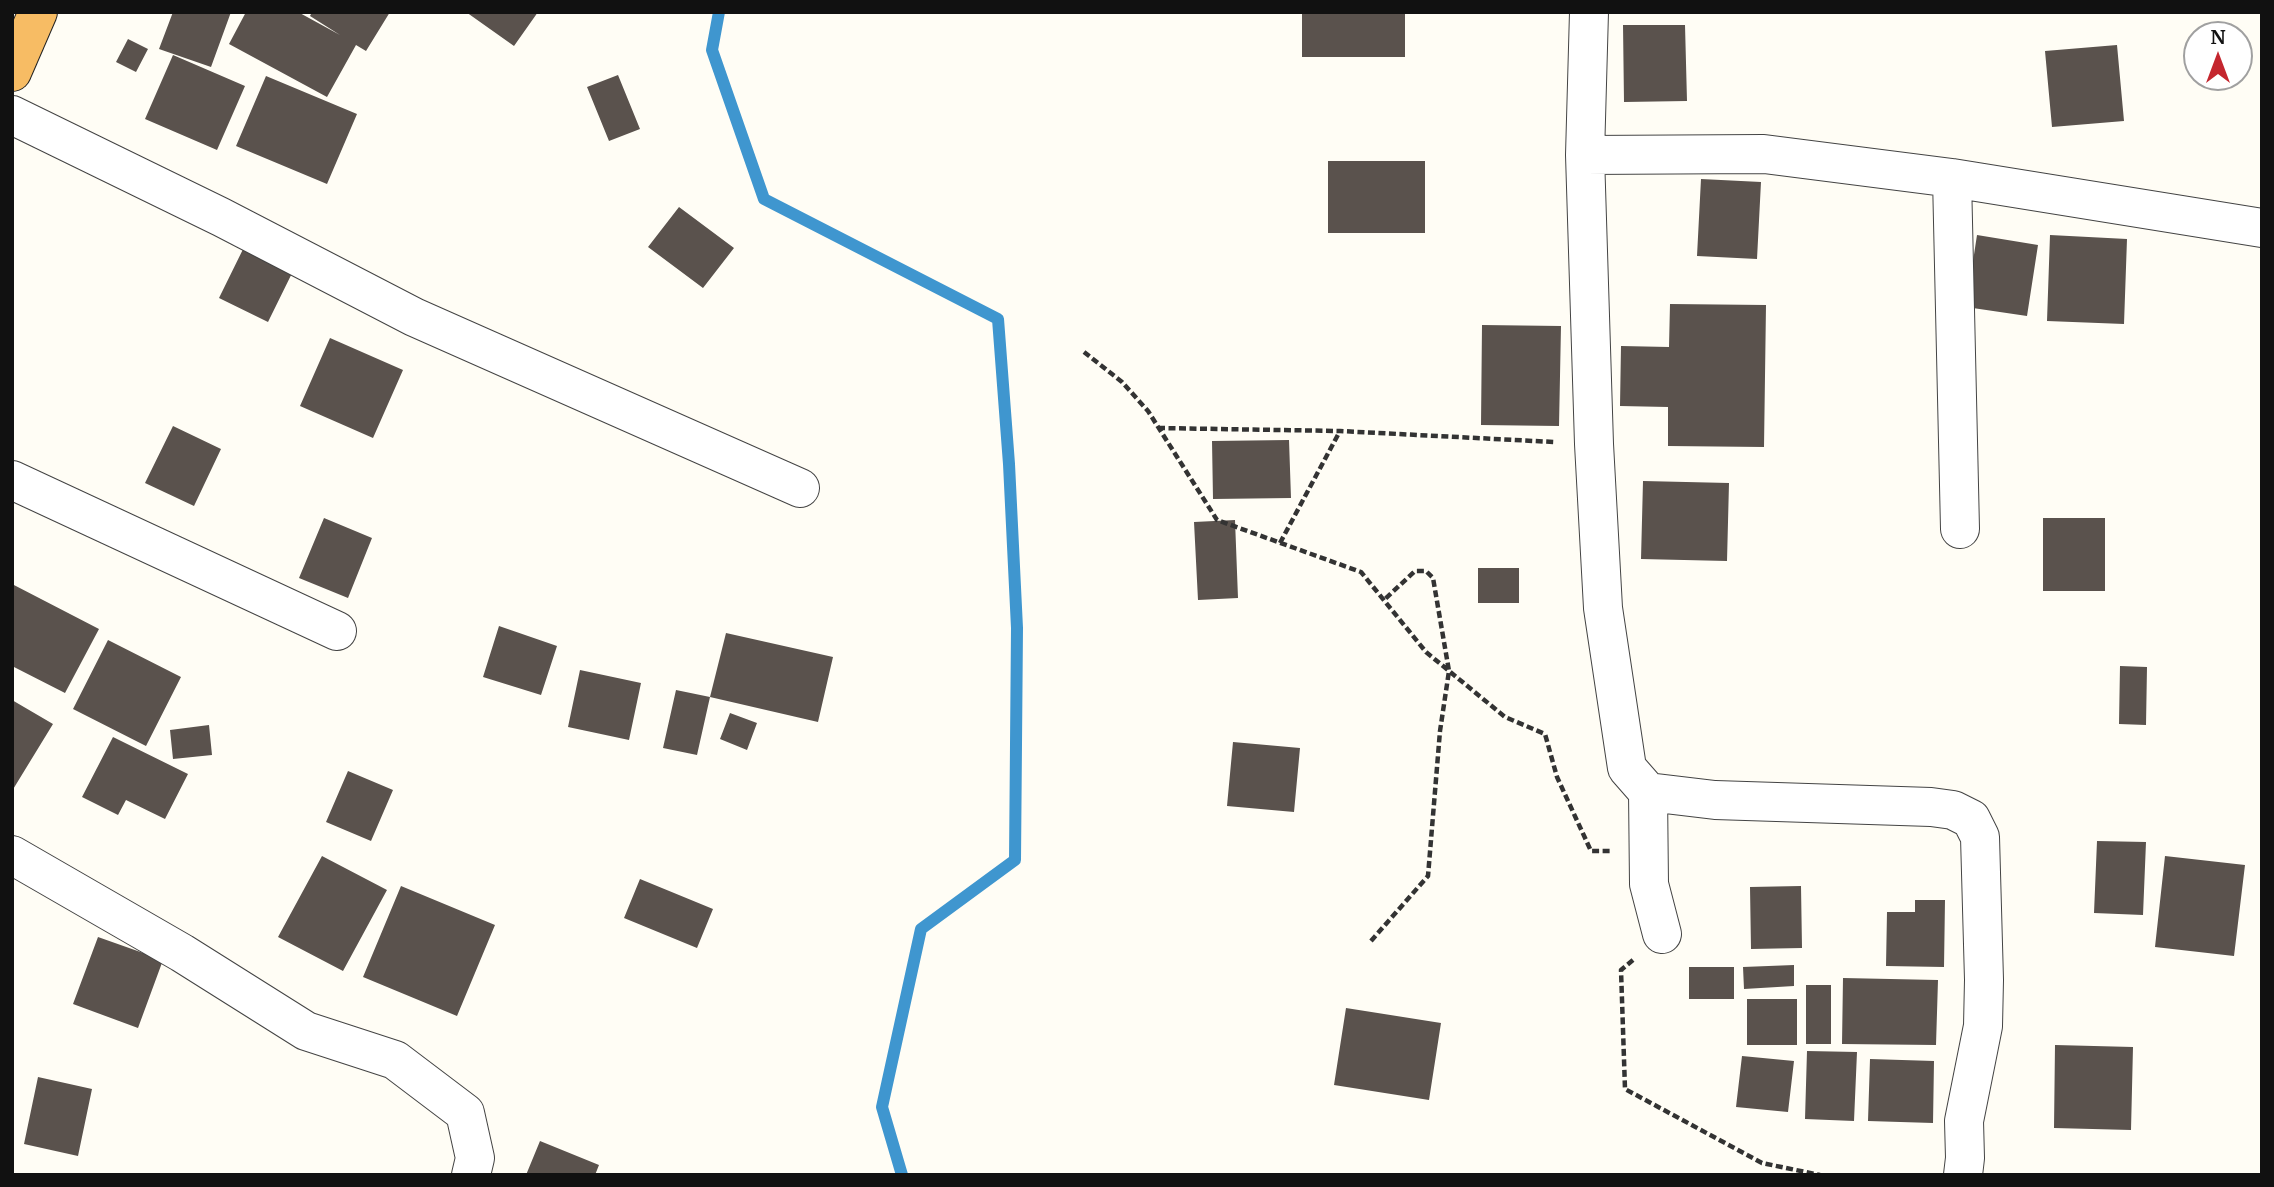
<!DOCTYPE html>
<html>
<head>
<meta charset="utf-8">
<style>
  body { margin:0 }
  #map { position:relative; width:2274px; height:1187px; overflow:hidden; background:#fffdf5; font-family:Merriweather,serif }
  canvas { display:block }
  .frame { position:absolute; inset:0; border:14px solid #111; pointer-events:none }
  .north { position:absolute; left:2183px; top:21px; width:70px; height:70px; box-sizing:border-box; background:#fff; border:2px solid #a0a0a0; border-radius:50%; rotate:0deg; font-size:19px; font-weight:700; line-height:28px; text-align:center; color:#111 }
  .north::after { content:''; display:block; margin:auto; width:24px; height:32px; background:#c4262e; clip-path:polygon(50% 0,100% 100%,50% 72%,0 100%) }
</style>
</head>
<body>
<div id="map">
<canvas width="2274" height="1187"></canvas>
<div class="frame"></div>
<div class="north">N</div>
</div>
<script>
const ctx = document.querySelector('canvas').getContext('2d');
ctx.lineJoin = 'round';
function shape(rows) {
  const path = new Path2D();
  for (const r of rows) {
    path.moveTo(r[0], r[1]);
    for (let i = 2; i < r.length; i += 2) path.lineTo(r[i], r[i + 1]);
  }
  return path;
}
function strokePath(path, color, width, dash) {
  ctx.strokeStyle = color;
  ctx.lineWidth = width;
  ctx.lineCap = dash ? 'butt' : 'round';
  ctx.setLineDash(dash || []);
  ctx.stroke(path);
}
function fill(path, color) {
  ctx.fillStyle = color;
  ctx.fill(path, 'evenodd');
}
const stream = shape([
  [719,12,712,50,764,199,998,319,1009,464,1017,628,1015,860,921,929,882,1107,902,1175]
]);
const building = shape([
  [173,12,231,12,211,67,159,49],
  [246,12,298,12,340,35,310,16,312,12,390,12,366,51,356,45,327,97,229,44],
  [466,12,538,12,514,46],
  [1302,12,1405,12,1405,57,1302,57],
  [1623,25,1685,25,1687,101,1624,102],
  [128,39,148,49,136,72,116,62],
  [2117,45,2124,121,2052,127,2045,51],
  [173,55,245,86,217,150,145,119],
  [618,75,640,129,609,141,587,87],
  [266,76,357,114,327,184,236,146],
  [1328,161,1425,161,1425,233,1328,233],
  [1701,179,1761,182,1757,259,1697,256],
  [679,207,734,248,703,288,648,247],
  [250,235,299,259,268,322,219,298],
  [1977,235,2038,245,2027,316,1966,307],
  [2050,235,2127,239,2124,324,2047,321],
  [1670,304,1766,305,1764,447,1668,446,1668,407,1620,406,1621,346,1669,347],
  [1482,325,1561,326,1559,426,1481,425],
  [330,338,403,370,373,438,300,406],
  [173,426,221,449,194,506,145,483],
  [1289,440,1291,498,1213,499,1212,441],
  [1643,481,1729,483,1727,561,1641,559],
  [324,518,372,538,348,598,299,578],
  [2043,518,2105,518,2105,591,2043,591],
  [1235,520,1238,598,1198,600,1194,522],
  [1478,568,1519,568,1519,603,1478,603],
  [12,584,99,629,65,693,12,666],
  [499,626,557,646,541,695,483,677],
  [726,633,833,657,818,722,710,697],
  [108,640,181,677,146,746,73,709],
  [2120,666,2147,667,2146,725,2119,724],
  [580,670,641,683,629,740,568,727],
  [676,690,710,697,697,755,663,748],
  [12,700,53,724,12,791],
  [730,713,757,723,747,750,720,739],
  [209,725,212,755,173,759,170,730],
  [113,737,188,774,165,819,126,800,118,815,82,797],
  [1233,742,1300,748,1294,812,1227,806],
  [348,771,393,790,371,841,326,822],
  [2097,841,2146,842,2143,915,2094,913],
  [322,856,387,890,343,971,278,937],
  [2165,856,2245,865,2234,956,2155,947],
  [640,879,713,909,697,948,624,918],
  [401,886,495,925,457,1016,363,977],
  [1801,886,1802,948,1751,949,1750,887],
  [1915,900,1945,900,1944,967,1886,966,1887,912,1915,912],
  [98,937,163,960,138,1028,73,1004],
  [1794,965,1794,986,1744,989,1743,967],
  [1689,967,1734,967,1734,999,1689,999],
  [1843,978,1938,980,1936,1045,1842,1044],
  [1806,985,1831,985,1831,1044,1806,1044],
  [1747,999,1797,999,1797,1045,1747,1045],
  [1346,1008,1441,1023,1429,1100,1334,1085],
  [2055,1045,2133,1047,2131,1130,2054,1128],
  [1807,1051,1857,1052,1854,1121,1805,1119],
  [1742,1056,1794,1061,1788,1112,1736,1107],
  [1870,1059,1934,1061,1933,1123,1868,1121],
  [38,1077,92,1089,78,1156,24,1144],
  [540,1141,599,1165,595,1175,526,1175]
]);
const path = shape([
  [1084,352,1122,382,1148,411,1217,520,1361,572,1426,652,1505,717,1545,734,1557,777,1591,851,1612,851],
  [1158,428,1340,431,1554,442],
  [1280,543,1340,431],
  [1371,941,1428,876,1440,731,1449,671,1433,578,1426,571,1415,571,1384,600],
  [1633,960,1621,970,1625,1089,1762,1163,1820,1175]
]);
const minor = shape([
  [1589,12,1585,155,1594,444,1603,608,1627,768,1648,792,1715,800,1931,807,1953,810,1971,819,1980,837,1984,980,1983,1026,1964,1121,1965,1158,1963,1175],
  [12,115,221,217,414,317,800,488],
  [1585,155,1764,154,1952,178,2262,228],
  [1952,178,1960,529],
  [12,480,337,631],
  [1648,792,1649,884,1662,934],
  [12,855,182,953,306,1031,395,1060,465,1113,475,1158,471,1175]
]);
const trunk = shape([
  [12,72,38,12]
]);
strokePath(stream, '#3f96cf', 12);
fill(building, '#5a524d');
strokePath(minor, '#444', 40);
strokePath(trunk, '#222', 40);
strokePath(path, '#333', 4.5, [7, 3.5]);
strokePath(minor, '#fff', 38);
strokePath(trunk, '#f7bc64', 38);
</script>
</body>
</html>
